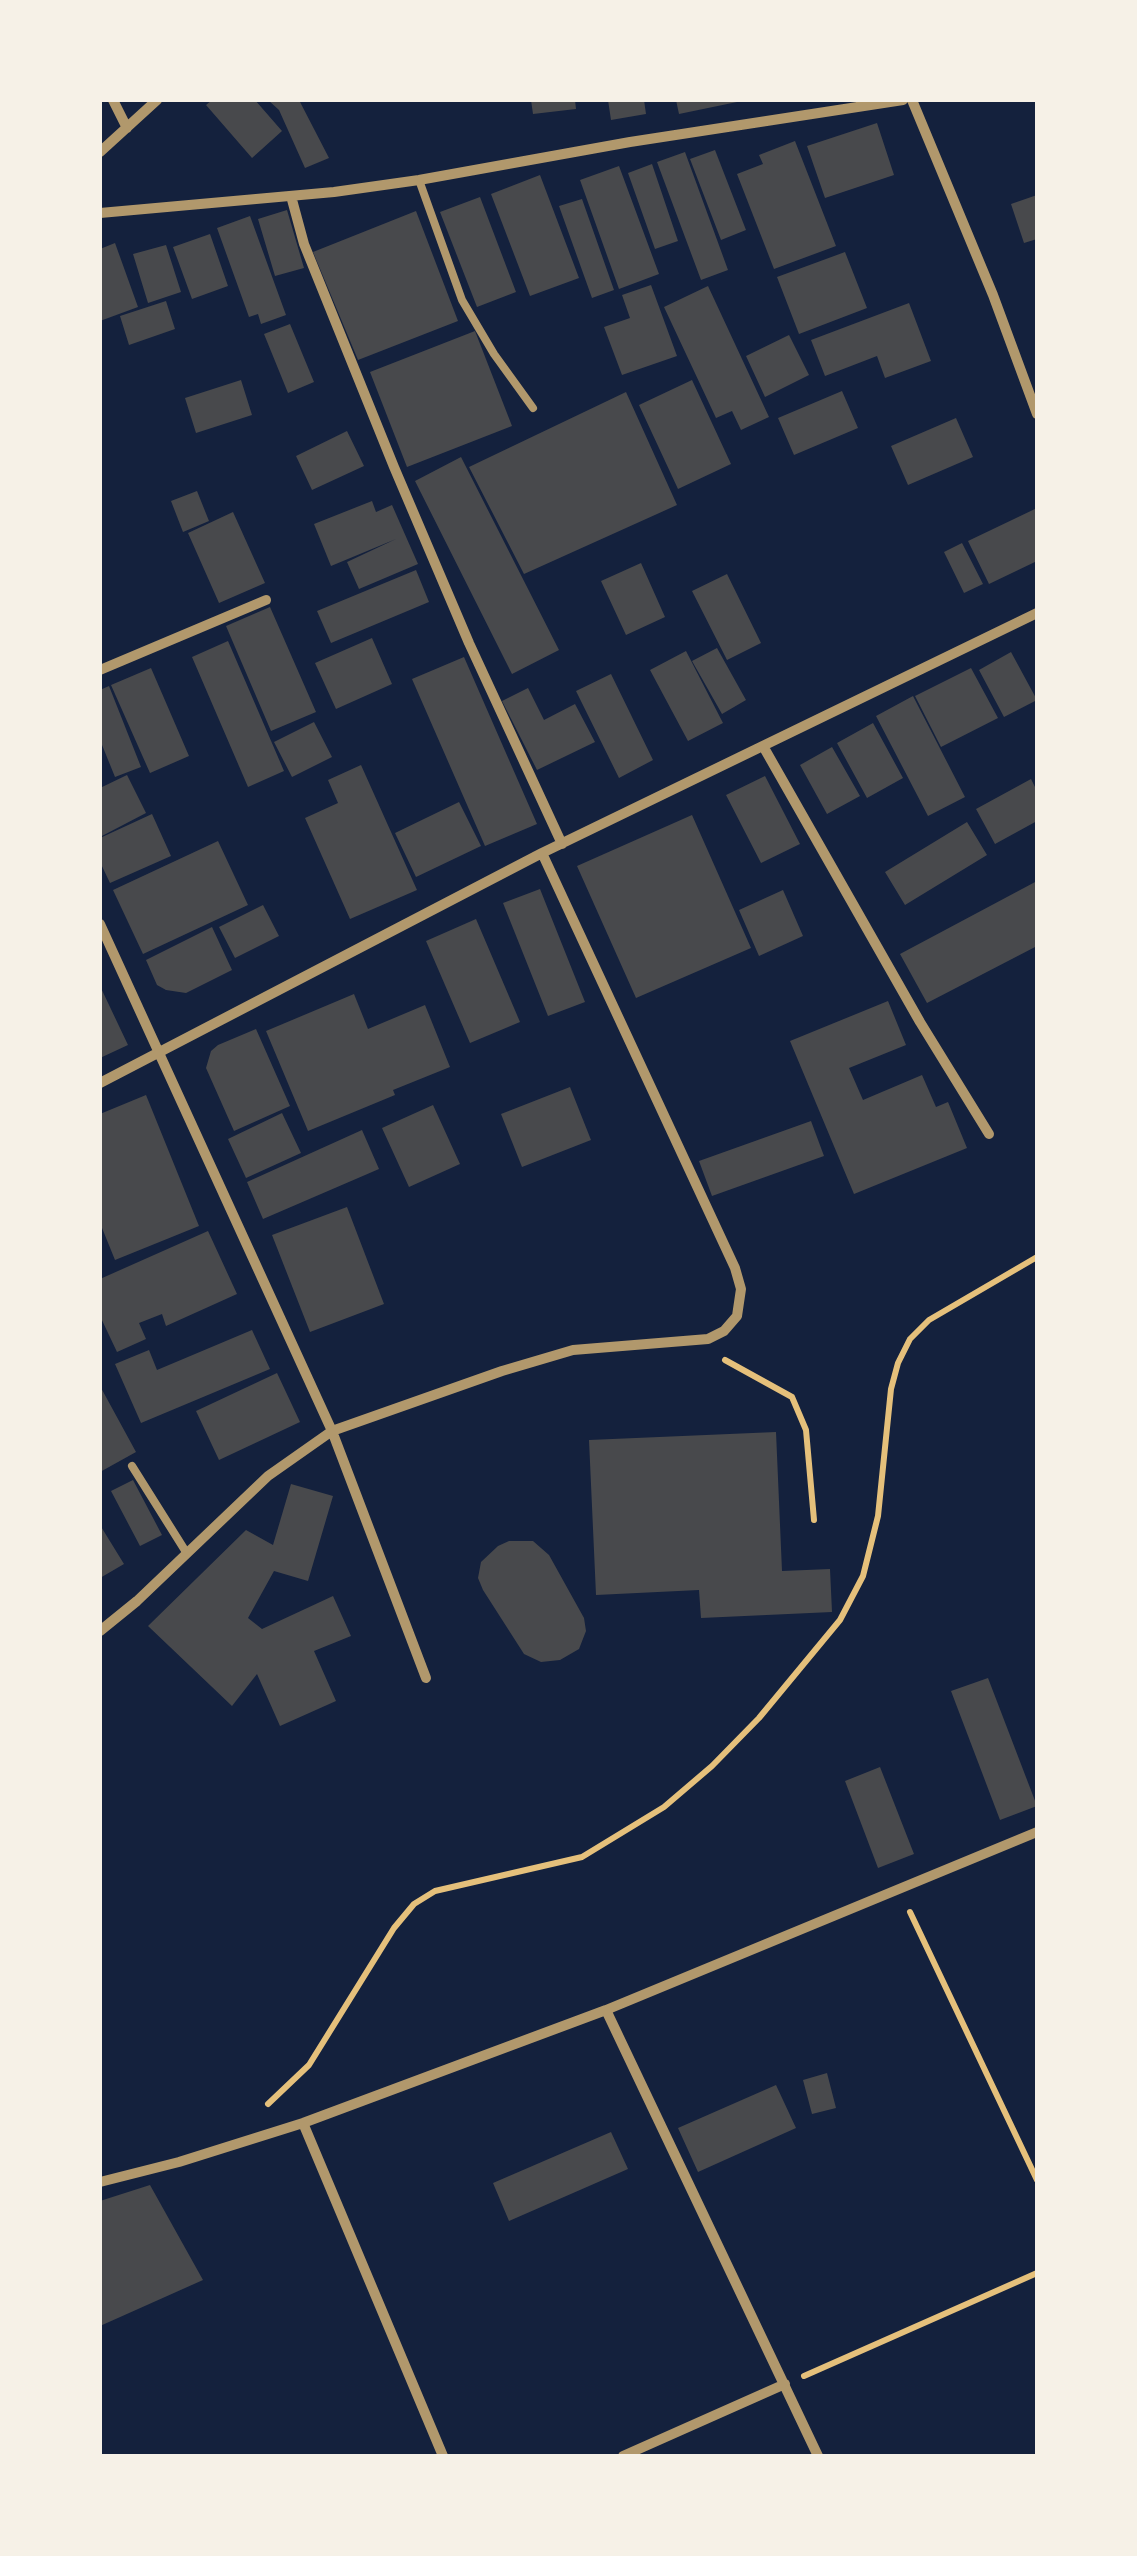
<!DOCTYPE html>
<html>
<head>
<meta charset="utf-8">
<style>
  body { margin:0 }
  #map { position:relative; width:1137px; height:2556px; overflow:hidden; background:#14213d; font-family:Ubuntu,sans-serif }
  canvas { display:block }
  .frame { position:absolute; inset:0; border:102px solid #f6f1e7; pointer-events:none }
</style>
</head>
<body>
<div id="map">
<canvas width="1137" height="2556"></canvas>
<div class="frame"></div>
</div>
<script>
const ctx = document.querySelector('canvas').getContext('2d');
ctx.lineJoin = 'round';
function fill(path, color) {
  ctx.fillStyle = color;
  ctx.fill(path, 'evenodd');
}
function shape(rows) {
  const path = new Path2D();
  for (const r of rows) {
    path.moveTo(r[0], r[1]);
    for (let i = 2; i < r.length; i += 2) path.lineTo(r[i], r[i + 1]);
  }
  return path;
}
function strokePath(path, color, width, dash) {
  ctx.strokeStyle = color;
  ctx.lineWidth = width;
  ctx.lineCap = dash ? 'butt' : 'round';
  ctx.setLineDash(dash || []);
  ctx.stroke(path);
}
const building = shape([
  [212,100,255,100,282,131,252,158,206,105],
  [268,100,299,100,329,158,305,168,279,110],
  [531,100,575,100,576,109,533,114],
  [608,100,644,100,646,114,611,120],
  [676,100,736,100,737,102,679,114],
  [877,123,894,175,825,198,807,146],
  [795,141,836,246,774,269,737,174,763,164,759,155],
  [715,150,746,230,721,240,690,159],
  [685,152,728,270,701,280,657,162],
  [652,164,678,241,655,249,628,173],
  [619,166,659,274,619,289,580,180],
  [540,175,579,278,530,296,491,194],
  [1037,195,1037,239,1024,243,1011,204],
  [480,197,516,292,477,307,440,212],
  [582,199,614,290,592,298,559,206],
  [287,210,304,268,275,276,258,219],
  [416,211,458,321,358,360,313,252],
  [250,216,286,315,261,324,258,314,249,317,217,228],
  [210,234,228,286,192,299,173,247],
  [115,243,138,307,100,321,100,249],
  [166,245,181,292,148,303,133,254],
  [845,252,867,308,799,334,777,277],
  [651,285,677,356,622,375,604,327,630,318,622,295],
  [708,286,769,417,741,430,732,411,716,418,664,307],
  [166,301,175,329,129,345,120,316],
  [909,303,931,361,885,378,877,356,825,376,811,340],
  [290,324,314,382,288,393,264,334],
  [475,331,512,426,407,467,370,372],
  [789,335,809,375,765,397,746,356],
  [241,380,252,415,196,433,185,398],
  [692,380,731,464,678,489,639,405],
  [842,391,858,428,794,455,778,418],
  [626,392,677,505,524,574,469,467],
  [956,418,973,457,908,485,891,446],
  [347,431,364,466,312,490,296,456],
  [461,457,559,650,512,674,415,481],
  [197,491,209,521,183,532,171,501],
  [372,501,376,512,392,505,418,564,359,589,347,562,396,539,331,566,314,524],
  [1037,508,1037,561,989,584,968,541],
  [233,512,265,583,219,603,188,533],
  [962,543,983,584,964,593,944,552],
  [641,563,665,617,626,635,601,581],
  [416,570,429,602,331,643,317,611],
  [727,574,761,643,727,660,692,591],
  [270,607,316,712,271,731,226,626],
  [372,638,392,684,336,709,315,663],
  [228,641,284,771,248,787,192,657],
  [717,648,746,700,722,714,692,661],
  [686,651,723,723,688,741,650,670],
  [1011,652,1037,700,1004,717,979,670],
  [464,657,537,824,485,846,412,679],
  [151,668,189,756,150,773,111,685],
  [971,668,998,718,941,747,915,696],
  [611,674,653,760,619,778,576,691],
  [109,686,141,767,115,777,100,740,100,690],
  [528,688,544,720,575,704,595,742,537,770,502,701],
  [913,696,965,797,928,816,876,716],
  [314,722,332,757,292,777,274,742],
  [873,723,903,778,867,798,837,743],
  [832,747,860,796,827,814,800,765],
  [361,765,417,890,350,919,305,818,338,803,328,780],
  [127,775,146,813,100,837,100,788],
  [765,776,800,844,761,863,726,795],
  [1031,779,1037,791,1037,821,995,844,976,809],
  [459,802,481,846,416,877,395,833],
  [152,814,171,856,110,883,100,862,100,838],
  [692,815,751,948,636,998,577,866],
  [967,822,987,855,905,905,885,872],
  [218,841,248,905,143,954,113,890],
  [1037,881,1037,946,927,1003,900,954],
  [540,889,585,1002,548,1016,503,903],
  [783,890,803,936,759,956,739,910],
  [263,905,279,936,235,958,219,927],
  [476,919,520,1022,470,1043,426,941],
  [212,927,232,970,186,993,166,990,157,985,146,960],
  [100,986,128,1045,100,1058],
  [354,994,368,1029,425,1005,450,1067,393,1090,395,1095,308,1131,266,1031],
  [888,1001,906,1045,849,1068,863,1100,922,1075,936,1107,948,1102,967,1148,854,1194,790,1041],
  [256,1029,290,1106,234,1131,206,1068,211,1051,218,1045],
  [570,1087,591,1140,522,1167,501,1114],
  [146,1095,199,1226,115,1260,100,1223,100,1114],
  [433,1105,460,1164,409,1187,382,1128],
  [282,1113,301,1153,246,1178,228,1139],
  [811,1121,824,1156,712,1196,699,1161],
  [362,1130,379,1169,263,1219,247,1182],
  [347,1207,384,1304,310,1332,272,1235],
  [208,1231,237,1294,166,1326,162,1314,139,1323,146,1339,117,1352,100,1316,100,1279],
  [252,1330,270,1369,141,1423,115,1364,149,1350,157,1370],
  [277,1373,300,1422,219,1460,196,1411],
  [100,1386,136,1452,100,1472],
  [776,1432,782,1571,830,1569,832,1612,701,1618,699,1590,596,1595,589,1440],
  [133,1480,162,1535,140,1546,111,1491],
  [291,1484,333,1496,308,1581,274,1571,248,1618,262,1629,333,1596,351,1636,314,1651,336,1701,280,1726,257,1674,232,1706,148,1626,246,1530,273,1545],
  [100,1525,124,1564,100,1578],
  [509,1541,533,1541,549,1555,584,1618,586,1631,579,1649,560,1660,541,1662,524,1654,483,1590,478,1578,481,1562,498,1546],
  [988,1678,1037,1806,1000,1820,951,1691],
  [880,1767,914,1854,878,1868,845,1781],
  [827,2073,836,2108,812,2114,803,2080],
  [776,2085,796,2128,698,2172,678,2128],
  [611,2132,628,2169,509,2221,493,2183],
  [150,2185,203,2280,100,2326,100,2201]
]);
const path = shape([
  [725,1360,792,1397,806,1430,814,1520],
  [910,1912,1037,2180],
  [268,2104,309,2065,394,1928,414,1904,435,1891,582,1857,664,1807,712,1766,759,1718,840,1620,863,1576,878,1516,891,1389,898,1363,910,1339,929,1320,1037,1257],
  [804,2376,1037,2273]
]);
const service = shape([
  [419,180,462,300,494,354,533,408],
  [132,1466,186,1552]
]);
const minor = shape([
  [113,100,127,128],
  [912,100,993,295,1037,414],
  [100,152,157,100],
  [291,196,304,244,394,467,469,643,562,844],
  [100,213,334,192,419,180,630,142,903,100],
  [100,670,266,600],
  [763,746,920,1022,989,1134],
  [100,924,332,1431,426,1678],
  [100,1083,542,853,1037,613],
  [100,1631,137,1601,268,1476,332,1431,502,1371,573,1350,708,1339,724,1331,737,1316,741,1289,735,1268,542,853],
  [606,2010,818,2456],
  [303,2123,443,2456],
  [100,2182,179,2162,303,2123,606,2010,1037,1832],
  [623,2456,785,2384]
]);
fill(building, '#48494c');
strokePath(path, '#e5c07b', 6);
strokePath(service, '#b1986c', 8);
strokePath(minor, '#b1986c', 10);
</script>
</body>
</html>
